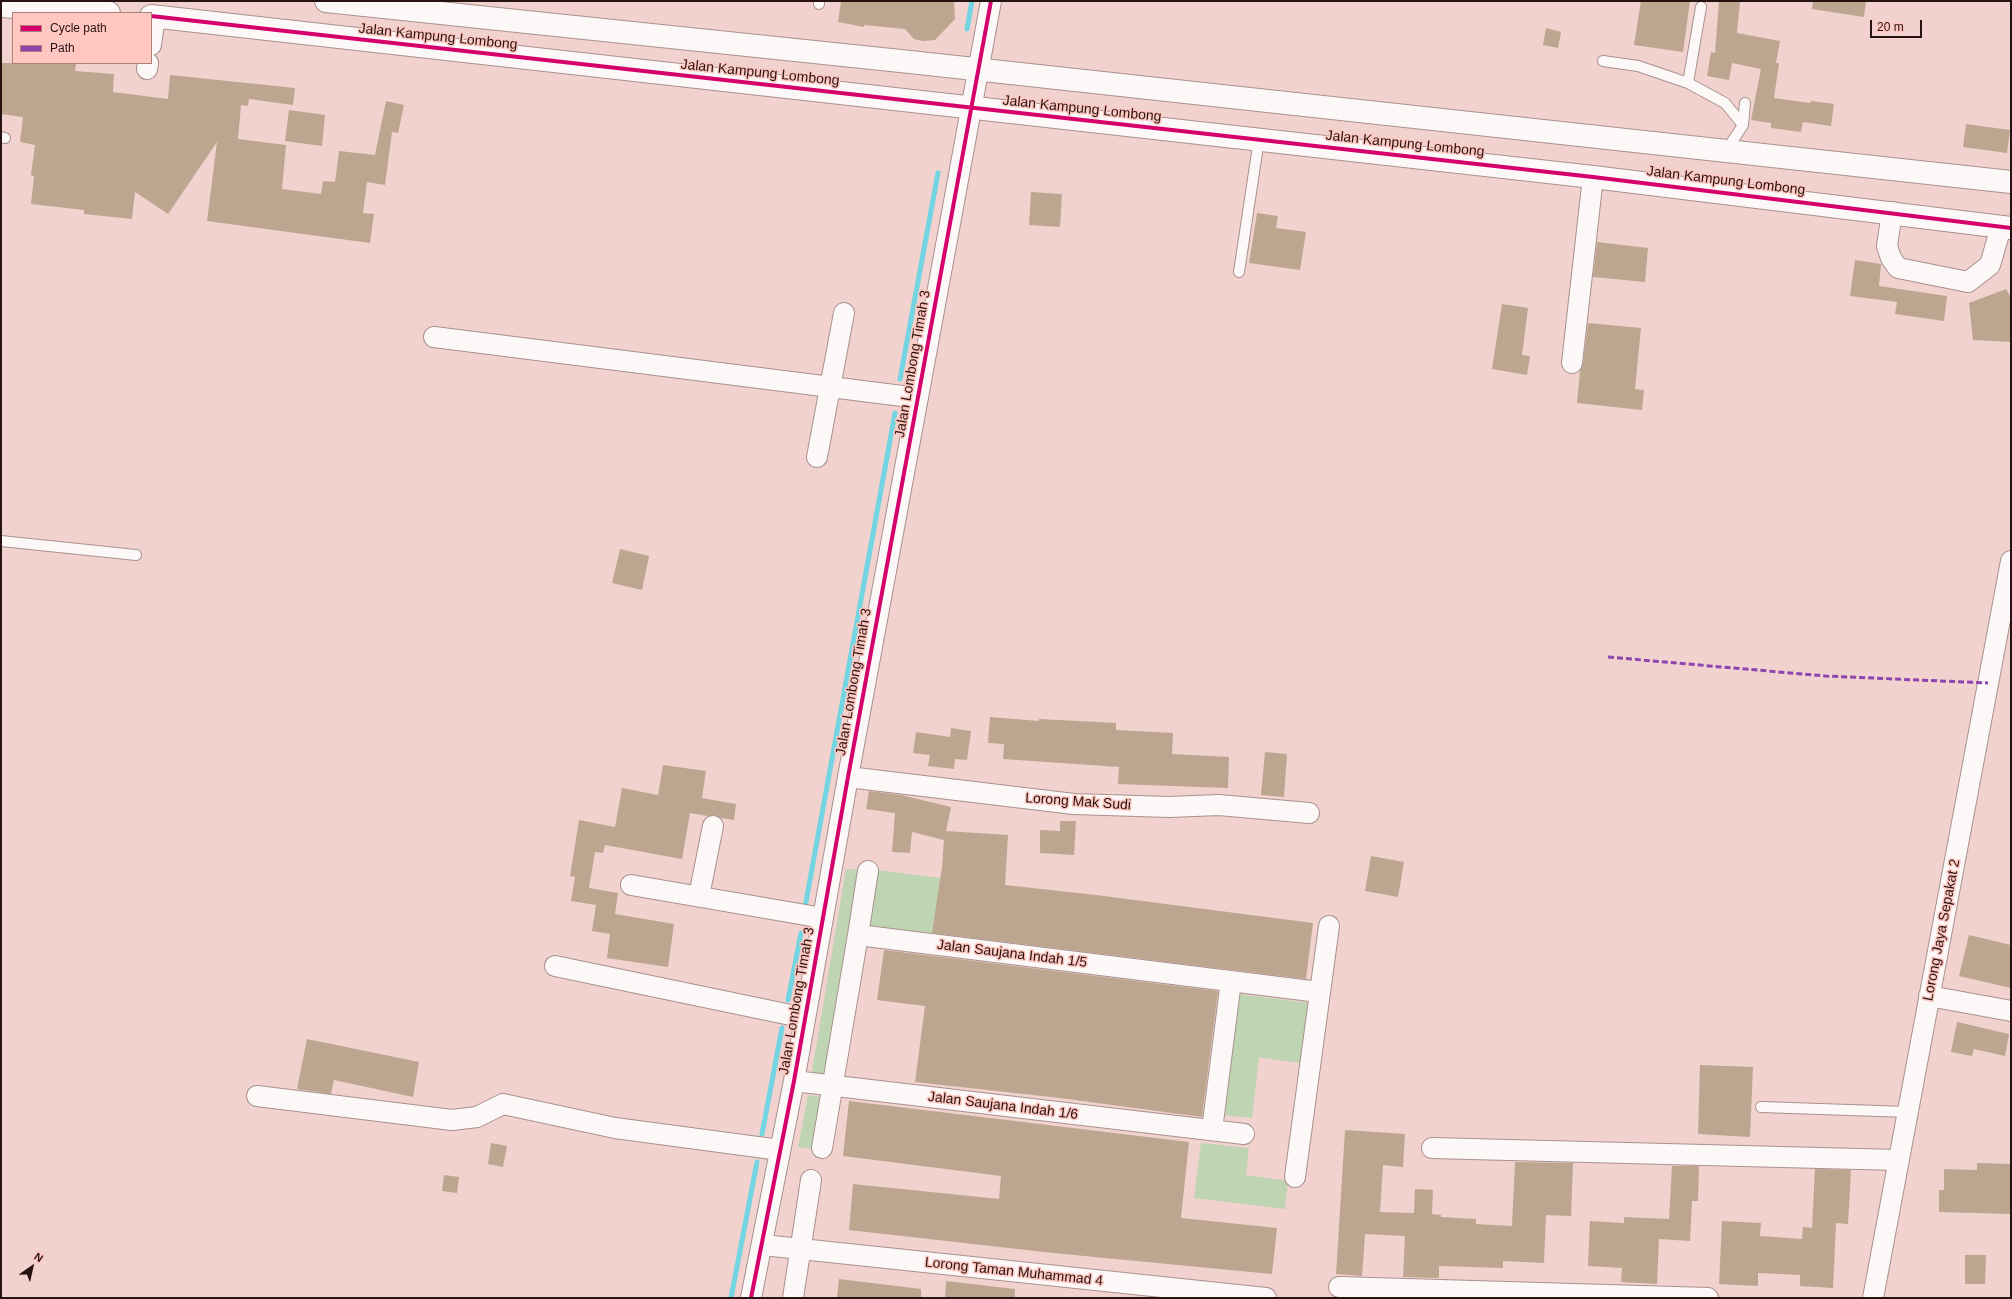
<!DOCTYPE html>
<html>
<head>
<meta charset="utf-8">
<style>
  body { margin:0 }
  #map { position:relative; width:2012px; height:1299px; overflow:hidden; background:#f1d2ce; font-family:Helvetica,sans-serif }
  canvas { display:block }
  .frame { position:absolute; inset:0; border:2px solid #261311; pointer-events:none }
  .legend { position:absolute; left:12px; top:12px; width:140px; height:52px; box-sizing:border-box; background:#ffc7c0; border:1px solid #a87f7a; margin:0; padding:5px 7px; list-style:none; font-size:12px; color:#261311 }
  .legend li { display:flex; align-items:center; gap:8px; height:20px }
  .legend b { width:20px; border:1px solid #a87f7a }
  .north { position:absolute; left:12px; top:1247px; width:40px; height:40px; -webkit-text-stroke:3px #ffc7c0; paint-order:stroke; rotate:34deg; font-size:11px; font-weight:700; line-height:16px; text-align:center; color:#261311 }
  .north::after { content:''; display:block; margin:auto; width:14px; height:18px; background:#261311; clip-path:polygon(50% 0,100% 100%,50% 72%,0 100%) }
  .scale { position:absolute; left:1870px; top:20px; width:52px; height:18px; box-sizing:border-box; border:2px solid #261311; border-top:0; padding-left:5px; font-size:12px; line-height:14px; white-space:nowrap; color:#261311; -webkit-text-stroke:3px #ffc7c0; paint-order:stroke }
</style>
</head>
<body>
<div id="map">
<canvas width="2012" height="1299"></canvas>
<div class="frame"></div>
<ul class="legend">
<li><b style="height:5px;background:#d6006c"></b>Cycle path</li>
<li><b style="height:5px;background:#8e44ad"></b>Path</li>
</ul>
<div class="north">N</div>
<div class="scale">20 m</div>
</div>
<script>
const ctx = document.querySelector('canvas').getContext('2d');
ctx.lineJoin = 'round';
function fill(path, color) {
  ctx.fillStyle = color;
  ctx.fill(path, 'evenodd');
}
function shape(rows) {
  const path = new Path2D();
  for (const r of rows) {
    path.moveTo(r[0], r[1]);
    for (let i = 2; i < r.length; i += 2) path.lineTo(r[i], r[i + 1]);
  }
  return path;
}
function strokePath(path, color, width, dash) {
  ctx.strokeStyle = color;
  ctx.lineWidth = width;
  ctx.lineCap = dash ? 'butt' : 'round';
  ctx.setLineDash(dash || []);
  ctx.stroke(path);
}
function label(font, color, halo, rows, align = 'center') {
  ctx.font = font + ' Helvetica,sans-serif';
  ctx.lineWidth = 3;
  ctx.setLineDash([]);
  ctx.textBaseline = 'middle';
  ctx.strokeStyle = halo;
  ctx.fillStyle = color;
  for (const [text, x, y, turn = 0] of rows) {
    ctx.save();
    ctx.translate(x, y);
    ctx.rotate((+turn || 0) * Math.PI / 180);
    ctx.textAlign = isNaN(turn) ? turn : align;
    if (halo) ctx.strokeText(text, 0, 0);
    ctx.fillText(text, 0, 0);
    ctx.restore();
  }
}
const green = shape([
  [846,869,862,870,826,1079,811,1077],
  [877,870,941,878,932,933,870,926],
  [1237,994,1311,1003,1304,1064,1259,1057,1252,1118,1222,1115],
  [808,1095,822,1097,812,1149,798,1147],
  [1201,1143,1249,1148,1246,1175,1288,1181,1285,1209,1194,1198]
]);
const stream = shape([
  [967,29,972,1],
  [900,379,938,173],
  [805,907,895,413],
  [788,1000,801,933],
  [762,1134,782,1028],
  [731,1298,757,1162]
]);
const building = shape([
  [841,1,954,1,955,19,935,40,923,41,914,39,905,29,864,25,864,27,838,22],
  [1641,1,1690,1,1683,52,1634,45],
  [1719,1,1740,1,1737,33,1780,41,1776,63,1779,63,1774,98,1810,103,1811,101,1834,104,1831,126,1803,122,1801,132,1771,128,1771,123,1751,120,1761,69,1732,63,1729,80,1707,76,1711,52,1715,53],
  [1813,1,1866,1,1864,17,1812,9],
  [1546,28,1561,32,1558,48,1543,45],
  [1,63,76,63,75,71,114,74,113,92,168,99,170,75,295,88,293,105,249,99,248,106,241,105,238,139,286,145,282,189,321,194,323,181,335,182,339,151,375,155,386,101,404,105,398,133,392,132,385,185,367,182,363,213,374,214,370,243,207,221,217,142,168,214,135,192,132,219,84,214,84,210,31,204,34,176,31,175,35,145,20,142,23,117,1,114],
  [289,110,325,115,322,146,285,141],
  [1966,124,2010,130,2007,153,1963,147],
  [1031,192,1062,194,1060,227,1029,225],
  [1257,213,1278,216,1276,228,1306,232,1300,270,1249,263],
  [1597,242,1648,248,1645,282,1593,277],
  [1855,260,1881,264,1879,286,1947,296,1944,321,1895,314,1897,302,1850,296],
  [2006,289,2011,298,2011,342,1973,340,1969,303],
  [1502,304,1528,308,1522,355,1530,356,1527,375,1492,369],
  [1588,323,1641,328,1635,389,1644,390,1642,410,1577,403,1580,371,1583,364],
  [620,549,649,556,642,590,612,583],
  [990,717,1039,721,1039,719,1116,723,1116,730,1173,733,1172,754,1229,757,1228,788,1118,784,1119,767,1003,759,1004,744,988,743],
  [951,728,971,731,967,760,955,759,954,769,928,766,930,755,913,753,916,732,950,737],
  [1265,752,1287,754,1284,797,1261,795],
  [663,765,706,771,702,798,736,804,734,820,721,818,715,815,708,816,690,813,682,859,605,845,603,853,595,852,589,888,618,893,615,914,674,924,668,967,607,958,610,934,592,931,596,905,571,901,575,877,570,876,579,820,615,827,622,788,658,795],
  [869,791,901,795,951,807,946,831,1008,835,1005,885,1096,895,1313,923,1306,979,932,933,942,867,944,840,912,832,910,853,892,852,895,813,866,809],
  [1060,821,1076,821,1074,855,1040,853,1040,830,1060,831],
  [1371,856,1404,862,1398,897,1365,891],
  [1969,935,2011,945,2011,988,1959,976],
  [884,950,1218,991,1202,1117,1060,1098,915,1082,925,1006,877,1000],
  [1957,1022,2009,1034,2005,1056,1974,1049,1972,1056,1951,1052],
  [307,1039,419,1062,413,1097,334,1080,331,1094,297,1089],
  [1700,1065,1753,1067,1750,1137,1698,1134],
  [849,1101,1189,1142,1181,1218,1277,1228,1272,1274,1053,1253,849,1230,853,1184,999,1199,1001,1176,843,1156],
  [1345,1130,1405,1134,1403,1167,1383,1165,1380,1212,1414,1213,1415,1189,1433,1190,1432,1214,1441,1215,1441,1217,1476,1219,1476,1224,1512,1226,1515,1162,1573,1163,1571,1216,1546,1215,1544,1263,1503,1261,1503,1268,1439,1266,1439,1278,1403,1277,1405,1236,1365,1234,1362,1276,1336,1274],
  [491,1143,507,1146,503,1167,488,1164],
  [1977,1163,2011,1164,2011,1214,1939,1212,1939,1190,1944,1190,1944,1169,1977,1170],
  [1672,1166,1699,1166,1698,1201,1692,1201,1690,1241,1659,1239,1657,1284,1621,1282,1622,1268,1588,1266,1590,1221,1624,1223,1624,1217,1669,1219],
  [1815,1169,1851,1170,1848,1224,1836,1223,1833,1288,1800,1286,1800,1275,1758,1273,1758,1286,1719,1284,1722,1221,1761,1223,1760,1236,1802,1239,1803,1227,1812,1228],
  [444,1175,459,1177,457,1193,442,1191],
  [1965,1255,1986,1255,1985,1284,1965,1284],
  [839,1279,921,1289,921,1298,837,1298],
  [946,1281,1015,1289,1015,1298,945,1298]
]);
const service = shape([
  [819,4,819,1],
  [1603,61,1638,66,1688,83,1725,103,1743,125],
  [1688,83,1701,7],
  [1,137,5,138],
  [1726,151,1743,125,1745,103],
  [1239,272,1259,139],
  [1,541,136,555],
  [1761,1107,1908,1112]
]);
const minor = shape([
  [151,45,155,16],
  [147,69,148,63],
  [1892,212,1887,246,1891,258,1898,268,1968,282,1990,265,2001,227],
  [434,337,918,398],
  [1572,363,1593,177],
  [817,457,844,313],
  [848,777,1074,804,1169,807,1219,805,1309,813],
  [631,885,823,918],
  [699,896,713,826],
  [858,935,868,871],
  [555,966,805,1018],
  [1929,996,2011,1011],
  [794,1081,1244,1134],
  [257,1096,452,1120,477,1117,503,1104,615,1128,780,1150],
  [1212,1130,1231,981],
  [822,1148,858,935,1319,992],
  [1432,1148,1898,1160],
  [1295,1177,1329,926],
  [763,1245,1266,1298],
  [1339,1287,1708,1298],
  [751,1298,794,1081,848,777,991,1],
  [793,1298,811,1180],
  [1873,1298,2011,561]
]);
const tertiary = shape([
  [326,1,910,62,2011,182],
  [1,6,109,13],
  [151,16,1593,177,2011,228]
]);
const quiet = shape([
  [1608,657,1825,676,1988,683]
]);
const cycleway = shape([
  [151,16,1593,177,2011,228],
  [751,1298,794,1081,848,777,991,1]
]);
const streetNames = [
  ["Jalan Kampung Lombong",438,37,6],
  ["Jalan Kampung Lombong",760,73,6],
  ["Jalan Kampung Lombong",1082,109,6],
  ["Jalan Kampung Lombong",1405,144,6],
  ["Jalan Kampung Lombong",1726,181,7],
  ["Jalan Lombong Timah 3",913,364,-80],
  ["Jalan Lombong Timah 3",854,682,-80],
  ["Lorong Mak Sudi",1078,802,4],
  ["Lorong Jaya Sepakat 2",1942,930,-79],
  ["Jalan Saujana Indah 1/5",1012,954,7],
  ["Jalan Lombong Timah 3",797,1001,-80],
  ["Jalan Saujana Indah 1/6",1003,1106,7],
  ["Lorong Taman Muhammad 4",1014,1272,6]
];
fill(green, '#bed4b2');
strokePath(stream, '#72d5e1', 5);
fill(building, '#bca690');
strokePath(service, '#a8918e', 12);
strokePath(minor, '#a8918e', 22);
strokePath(tertiary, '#a8918e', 24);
strokePath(service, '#fdf8f8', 10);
strokePath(minor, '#fdf8f8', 20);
strokePath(tertiary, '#fdf8f8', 22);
strokePath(quiet, '#8e44ad', 3, [6, 3]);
strokePath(cycleway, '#d6006c', 4);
label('14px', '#261311', '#ffc7c0', streetNames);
</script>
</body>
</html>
